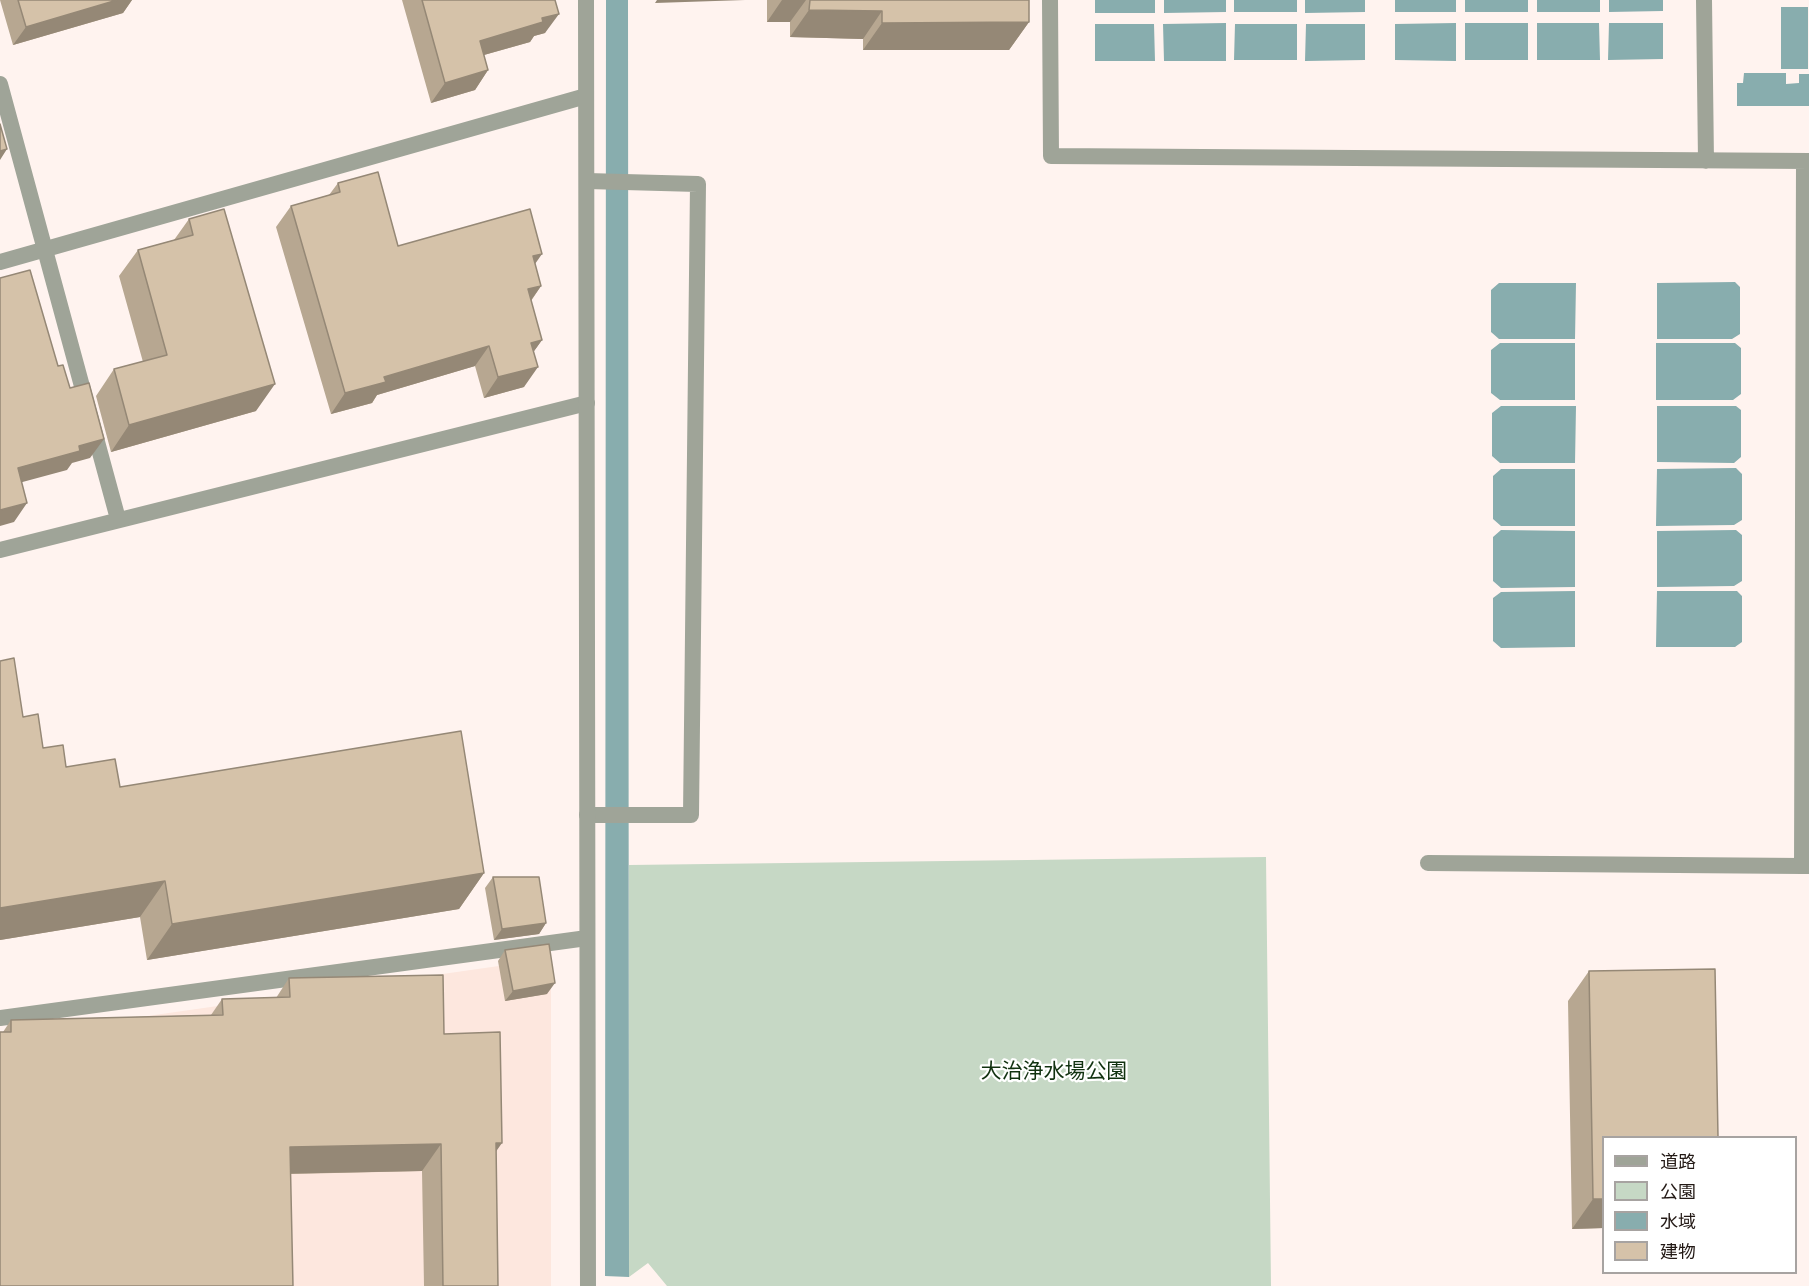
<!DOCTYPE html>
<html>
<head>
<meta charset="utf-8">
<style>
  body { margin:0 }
  #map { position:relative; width:1809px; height:1286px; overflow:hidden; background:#fff3ef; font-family:"Source Sans 3","Noto Sans JP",sans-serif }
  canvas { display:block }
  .legend { position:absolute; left:1602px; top:1136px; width:195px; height:138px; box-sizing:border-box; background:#fff; border:2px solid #a7a3a1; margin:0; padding:8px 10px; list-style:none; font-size:18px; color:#231915 }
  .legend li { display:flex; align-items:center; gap:12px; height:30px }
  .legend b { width:30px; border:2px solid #a7a3a1 }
</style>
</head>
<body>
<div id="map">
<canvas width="1809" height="1286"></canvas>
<ul class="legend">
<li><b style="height:8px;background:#9fa498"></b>道路</li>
<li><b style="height:16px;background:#c6d8c5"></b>公園</li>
<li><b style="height:16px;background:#88adae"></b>水域</li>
<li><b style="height:16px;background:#d5c2a9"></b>建物</li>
</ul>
</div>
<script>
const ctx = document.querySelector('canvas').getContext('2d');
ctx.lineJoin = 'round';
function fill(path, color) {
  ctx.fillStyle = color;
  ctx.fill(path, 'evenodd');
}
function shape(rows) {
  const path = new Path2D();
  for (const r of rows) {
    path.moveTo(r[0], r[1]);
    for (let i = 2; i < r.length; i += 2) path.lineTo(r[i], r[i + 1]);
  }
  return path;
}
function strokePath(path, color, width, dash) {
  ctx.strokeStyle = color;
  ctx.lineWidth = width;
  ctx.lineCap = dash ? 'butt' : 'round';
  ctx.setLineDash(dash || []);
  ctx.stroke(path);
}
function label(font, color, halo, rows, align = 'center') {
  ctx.font = font + ' "Source Sans 3","Noto Sans JP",sans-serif';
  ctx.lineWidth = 4.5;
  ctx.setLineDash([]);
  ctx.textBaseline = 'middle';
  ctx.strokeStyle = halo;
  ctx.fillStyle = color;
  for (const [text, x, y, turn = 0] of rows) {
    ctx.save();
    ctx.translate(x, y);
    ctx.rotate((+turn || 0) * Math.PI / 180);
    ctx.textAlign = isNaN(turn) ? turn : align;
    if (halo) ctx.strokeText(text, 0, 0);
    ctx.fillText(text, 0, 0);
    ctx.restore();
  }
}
const built = shape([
  [534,961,551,978,551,1286,0,1286,0,1037]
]);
const green = shape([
  [1266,857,1271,1286,667,1286,648,1263,629,1277,629,865]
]);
const water = shape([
  [606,0,628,0,629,1277,605,1276],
  [1095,0,1155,0,1155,13,1095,13],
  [1164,0,1226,0,1226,12,1164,13],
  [1234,0,1297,0,1297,12,1234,12],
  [1305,0,1365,0,1365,12,1305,13],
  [1395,0,1456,0,1456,12,1395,12],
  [1465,0,1528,0,1528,12,1465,12],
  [1537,0,1600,0,1600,12,1537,12],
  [1609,0,1663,0,1663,11,1609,12],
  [1781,7,1808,7,1808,69,1781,69],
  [1226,23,1226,61,1164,61,1163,24],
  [1456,23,1456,61,1395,60,1395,24],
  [1465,23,1528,23,1528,60,1465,60],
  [1537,23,1599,23,1600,60,1537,60],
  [1609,23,1663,23,1663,59,1608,60],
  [1095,24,1154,24,1155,61,1095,61],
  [1235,24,1297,24,1297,60,1234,60],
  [1306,24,1365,24,1365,60,1305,61],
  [1744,73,1786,73,1786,84,1799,83,1799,74,1809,74,1809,106,1737,106,1737,83,1743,83],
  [1735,282,1740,287,1740,334,1732,339,1657,339,1657,283],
  [1499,283,1576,283,1575,339,1499,339,1491,332,1491,290],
  [1500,343,1575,343,1575,400,1500,400,1491,393,1491,350],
  [1656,343,1735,343,1741,348,1741,394,1733,400,1656,400],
  [1501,406,1576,406,1575,463,1500,463,1492,456,1492,413],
  [1657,406,1736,406,1741,410,1741,457,1734,463,1657,462],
  [1736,468,1742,474,1742,520,1734,525,1656,526,1657,469],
  [1501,469,1575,469,1575,526,1501,526,1493,519,1493,476],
  [1501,530,1575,531,1575,587,1501,588,1493,581,1493,537],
  [1736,530,1742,535,1742,581,1734,586,1657,587,1657,531],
  [1575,591,1575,647,1501,648,1493,641,1493,598,1501,592],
  [1657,591,1737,591,1742,596,1742,642,1735,647,1656,647]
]);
const service = shape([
  [1050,0,1051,156,1809,161],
  [1704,0,1706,161],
  [1804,161,1802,866,1809,866],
  [587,181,698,184,691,815,587,815],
  [1428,863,1802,866]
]);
const minor = shape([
  [0,84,118,519],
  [0,262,586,96],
  [0,550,587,403],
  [0,1018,587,938]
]);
const tertiary = shape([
  [586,0,588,1286]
]);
const wall = shape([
  [0,0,132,0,123,13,13,45],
  [402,0,555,0,545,33,534,36,530,42,484,55,488,70,475,90,431,103],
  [767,0,1029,0,1029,22,1009,50,863,50,863,39,790,37,790,22,767,22],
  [338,183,398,246,535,264,541,286,531,301,542,340,534,351,524,387,484,398,475,366,377,395,372,403,331,414,276,227,291,206,329,195],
  [189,219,256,411,111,452,96,396,114,369,143,362,119,276,138,250,174,240],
  [0,661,23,717,43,748,66,767,120,787,484,873,459,909,147,960,140,917,0,940],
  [493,877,546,923,539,934,494,940,485,888],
  [505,950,547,994,505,1001,498,961],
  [1589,971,1604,1228,1572,1229,1568,1001],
  [289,978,444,1034,496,1152,498,1286,424,1286,422,1171,291,1174,3,1032,11,1020,211,1015,222,999,276,998]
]);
const shadedWall = shape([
  [117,0,132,0,123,13,13,45,26,27],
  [657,0,745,0,655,3],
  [782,0,806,0,790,22,767,22],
  [809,10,882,11,863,39,790,37],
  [559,14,545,33,534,36,530,42,466,60,480,41,542,18],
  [1029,22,1009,50,863,50,882,23],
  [488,70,475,90,431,103,445,83],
  [7,149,0,160,0,151],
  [542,254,528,274,533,256],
  [541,286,527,306,528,289],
  [542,340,527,361,531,343],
  [489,346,475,366,377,395,372,403,331,414,345,393,384,377],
  [538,367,524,387,484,398,498,377],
  [275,384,256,411,111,452,129,425],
  [104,439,90,458,72,463,67,470,4,487,18,468,79,446],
  [27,503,14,522,0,526,0,510],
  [484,873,459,909,147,960,172,924],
  [165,881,140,917,0,940,0,908],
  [546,923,539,934,494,940,502,929],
  [555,983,547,994,505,1001,513,991],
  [496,1143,502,1143,483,1170],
  [441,1144,422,1171,271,1174,290,1147],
  [1593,1199,1604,1199,1604,1228,1572,1229]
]);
const building = shape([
  [18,0,117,0,26,27,18,0],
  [422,0,555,0,559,14,542,18,543,22,480,41,488,70,445,83,422,0],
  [810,0,1029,0,1029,22,882,23,882,11,809,10,810,0],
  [0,124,7,149,0,151,0,124],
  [378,172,398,246,530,209,542,254,533,256,541,286,528,289,542,340,531,343,538,367,498,377,489,346,384,377,386,382,345,393,291,206,340,192,338,183,378,172],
  [224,209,275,384,129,425,114,369,167,355,138,250,193,235,189,219,224,209],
  [30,270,58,366,63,365,70,388,89,383,104,439,79,446,80,451,18,468,27,503,0,510,0,278,30,270],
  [14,658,23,717,38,714,43,748,63,745,66,767,115,759,120,787,461,731,484,873,172,924,165,881,0,908,0,661,14,658],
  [493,877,539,877,546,923,502,929,493,877],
  [549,944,555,983,513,991,505,950,549,944],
  [1715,969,1718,1137,1604,1137,1604,1199,1593,1199,1589,971,1715,969],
  [443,975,444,1034,500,1032,502,1143,496,1143,498,1286,443,1286,441,1144,290,1147,293,1286,0,1286,0,1032,11,1032,11,1020,223,1015,222,999,290,997,289,978,443,975]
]);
const parkNames = [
  ["大治浄水場公園",1054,1073]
];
fill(built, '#fde7de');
fill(green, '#c6d8c5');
fill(water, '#88adae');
strokePath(service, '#9fa498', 16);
strokePath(minor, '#9fa498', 16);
strokePath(tertiary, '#9fa498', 16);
fill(wall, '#b7a791');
fill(shadedWall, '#958876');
fill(building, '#d5c2a9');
strokePath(building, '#958876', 1.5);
label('21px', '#113210', '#fff', parkNames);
</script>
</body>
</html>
